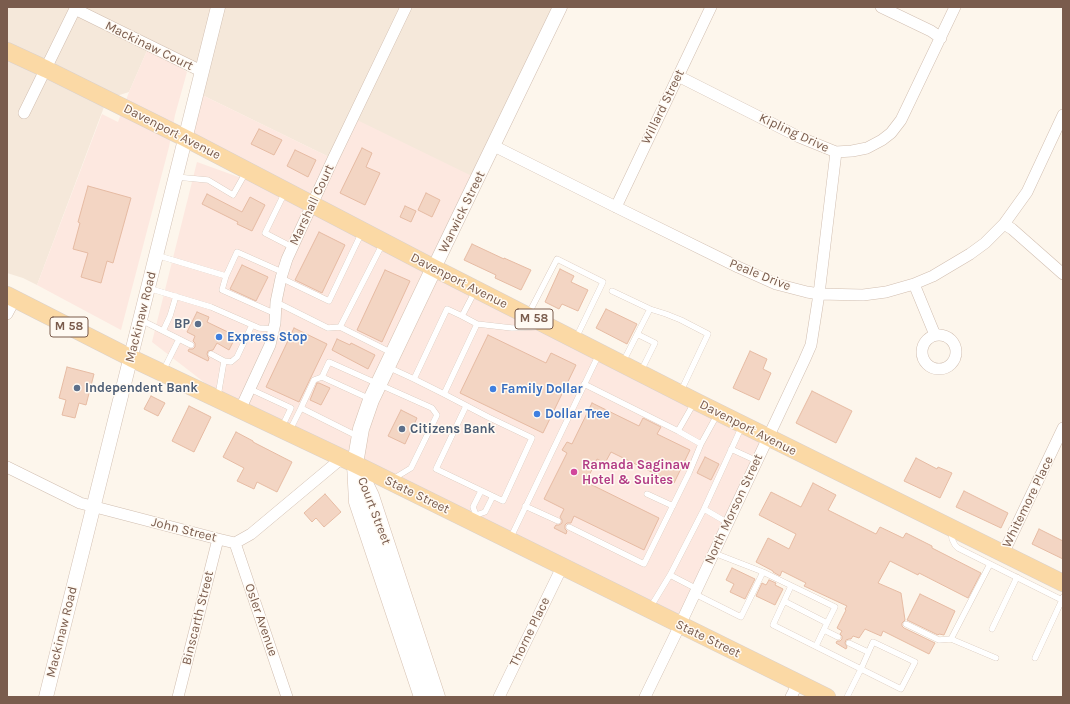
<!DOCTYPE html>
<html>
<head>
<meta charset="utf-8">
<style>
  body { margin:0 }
  #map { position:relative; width:1070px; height:704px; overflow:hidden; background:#fdf6ec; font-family:Karla,sans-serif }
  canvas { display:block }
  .frame { position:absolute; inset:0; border:8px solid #7a5c4d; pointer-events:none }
</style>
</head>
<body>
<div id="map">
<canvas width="1070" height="704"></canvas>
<div class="frame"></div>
</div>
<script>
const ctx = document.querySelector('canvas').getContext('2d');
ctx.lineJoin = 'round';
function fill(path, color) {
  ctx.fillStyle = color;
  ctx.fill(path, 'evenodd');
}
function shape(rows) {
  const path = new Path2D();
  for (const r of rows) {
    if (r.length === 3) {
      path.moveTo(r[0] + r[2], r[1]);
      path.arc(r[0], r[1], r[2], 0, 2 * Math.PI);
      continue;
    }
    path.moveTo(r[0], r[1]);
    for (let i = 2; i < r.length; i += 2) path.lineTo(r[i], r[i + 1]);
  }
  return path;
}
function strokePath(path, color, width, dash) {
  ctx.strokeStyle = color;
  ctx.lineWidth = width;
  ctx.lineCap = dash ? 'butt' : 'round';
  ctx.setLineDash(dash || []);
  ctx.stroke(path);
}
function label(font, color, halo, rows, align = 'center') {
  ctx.font = font + ' Karla,sans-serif';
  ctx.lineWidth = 3;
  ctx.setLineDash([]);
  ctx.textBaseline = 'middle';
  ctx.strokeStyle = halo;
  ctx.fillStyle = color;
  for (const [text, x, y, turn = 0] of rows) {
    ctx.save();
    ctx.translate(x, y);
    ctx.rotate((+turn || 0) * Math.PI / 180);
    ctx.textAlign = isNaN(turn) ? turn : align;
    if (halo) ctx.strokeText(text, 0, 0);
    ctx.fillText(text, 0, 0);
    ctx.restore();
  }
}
const residential = shape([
  [7,7,560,7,478,179,333,159,196,92,201,71,149,46,129,92,107,99,37,285,23,278,7,273]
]);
const commercial = shape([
  [149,46,187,72,175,115,169,147,121,330,37,285,102,114,118,122,129,92],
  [196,92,333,159,353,118,478,179,435,268,768,438,680,625,240,410,152,342,197,162,308,202,185,138]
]);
const building = shape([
  [259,129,282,140,274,155,251,144,259,129],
  [362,148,372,153,366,167,380,173,365,205,340,193,362,148],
  [295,150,316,160,308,177,287,166,295,150],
  [88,186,131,198,113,263,107,261,101,283,81,277,88,253,73,249,80,223,78,222,88,186],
  [426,193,440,200,432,217,418,210,426,193],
  [207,194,242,212,250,197,265,205,252,231,237,224,238,222,202,204,207,194],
  [405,206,416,211,411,222,400,217,405,206],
  [319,232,345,245,322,293,295,280,319,232],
  [472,244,504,259,504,258,531,270,521,290,495,278,496,275,464,260,472,244],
  [242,265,268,277,256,301,230,289,242,265],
  [560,269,574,276,571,282,588,290,578,311,562,304,559,309,545,302,560,269],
  [385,270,410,281,382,342,357,330,385,270],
  [606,309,637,324,627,344,596,328,606,309],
  [197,312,209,317,207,322,236,336,229,350,217,343,213,350,208,351,207,354,208,357,209,358,208,361,188,351,189,349,193,349,195,347,195,343,193,341,195,336,187,332,197,312],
  [294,328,327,344,299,402,266,387,294,328],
  [488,335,546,363,551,353,576,365,543,433,460,393,488,335],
  [337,339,350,345,351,343,375,355,368,369,332,350,337,339],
  [750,351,767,359,763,369,771,373,759,400,733,388,750,351],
  [67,367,94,374,86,405,79,403,75,418,62,415,66,400,59,398,67,367],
  [317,383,319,383,330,388,321,405,310,400,317,383],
  [812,391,852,411,836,443,796,423,812,391],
  [151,396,165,403,158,416,144,409,151,396],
  [592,403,639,426,643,418,661,427,657,434,690,450,674,483,611,452,605,463,597,459,586,482,659,518,644,550,574,516,571,523,567,523,565,525,565,529,567,531,566,534,554,528,556,525,559,525,562,523,562,520,560,517,564,509,544,499,567,453,562,450,567,442,572,444,592,403],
  [189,406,211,417,194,452,172,441,189,406],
  [401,410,417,418,405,444,388,436,401,410],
  [236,432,253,441,253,442,292,462,277,492,257,482,254,489,237,481,244,468,223,457,236,432],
  [705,457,719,464,711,480,697,473,705,457],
  [916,458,937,469,938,467,952,473,940,498,904,481,916,458],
  [813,483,836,495,828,510,876,534,880,527,903,538,906,533,932,546,932,548,981,573,968,598,919,573,918,575,890,561,878,583,901,593,905,620,902,623,902,626,904,628,935,643,929,654,883,631,881,636,865,629,859,638,853,636,851,639,849,639,846,640,845,643,847,647,846,649,836,643,837,641,840,641,842,639,842,636,840,634,842,631,837,628,846,610,845,609,847,606,804,586,806,583,782,571,780,576,773,572,773,571,756,562,768,538,789,549,796,534,759,515,771,492,801,507,813,483],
  [964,491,1008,513,1001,528,956,507,964,491],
  [325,494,341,512,324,527,316,518,312,522,304,513,325,494],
  [1039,529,1063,541,1063,559,1032,544,1039,529],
  [732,568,755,579,745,599,730,592,734,584,726,580,732,568],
  [769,580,776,583,775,585,783,589,775,605,756,596,762,583,766,585,769,580],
  [920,594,955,611,944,635,939,634,938,635,907,620,920,594]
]);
const service = shape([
  [176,177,208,180,233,195,246,172],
  [285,192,265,233,292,247],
  [383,243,340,327,392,353],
  [156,255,226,276,237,252,282,272],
  [226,276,222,290,276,314],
  [281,278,329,301,362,232],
  [148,288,211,307,259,328,274,329],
  [612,291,650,309,623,362],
  [276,302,328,328,340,327],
  [650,309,666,314,681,320,708,334,681,391],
  [529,313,557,259,603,282,576,338],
  [141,320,191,345],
  [477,324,512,328,538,327],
  [163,331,170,316,176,296],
  [637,334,655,343,641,371],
  [211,354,224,361,231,362,237,357,252,325],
  [388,367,414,379,447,309,462,316,475,291],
  [163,371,179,339],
  [414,379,444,394,477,324,462,316],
  [584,384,678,431,701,444],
  [250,389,291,408,282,427],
  [444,394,488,417,532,438,503,501,436,469,466,406],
  [218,396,224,361],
  [370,399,322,377,329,362,432,408,437,415,411,468,393,479],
  [301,408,314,380,322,377],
  [678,431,694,403],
  [289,432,301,408,357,436],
  [731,449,757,461],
  [647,494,673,506],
  [525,506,558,521],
  [476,515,485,512,493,496],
  [474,521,476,515,473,507,481,491],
  [728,523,704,509,742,426],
  [569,527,644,564,689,473,701,444,717,415],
  [951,530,952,539,955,545,958,548,1062,600,1063,597],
  [510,539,599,354],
  [763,572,835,607,827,623],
  [670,575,697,589],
  [791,586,773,625,901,689,915,662,873,642,861,669,847,697],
  [695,594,741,617,763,572,714,553],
  [784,601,827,623,816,646],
  [650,608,670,575,704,509],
  [906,624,939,640,951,639,990,564],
  [992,629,1017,577],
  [824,630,838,637],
  [951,639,996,658],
  [849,643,868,652],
  [1035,658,1062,600]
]);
const minor = shape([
  [881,7,931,31,941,38],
  [75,9,201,71],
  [678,76,799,137,836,152,852,151,867,148,882,140,891,133,901,120,955,7],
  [24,113,76,7],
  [494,146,616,207,738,267,776,284,807,292,819,294,863,295,886,292,914,284,933,276,970,254,985,243,1004,224,1027,192,1063,115],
  [616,207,711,7],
  [1004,224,1012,229,1063,274],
  [914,284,935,335],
  [7,314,15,299],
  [939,352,17],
  [240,410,270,345,275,323,276,302,281,278,287,259,333,159,406,7],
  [7,467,80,503,218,539,235,543,251,534,342,458],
  [235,543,287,697],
  [1003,554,1063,428],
  [178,697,218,539],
  [499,697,562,567],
  [645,697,680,625,804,361,811,345,819,294,836,152],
  [791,697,798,683]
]);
const tertiary = shape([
  [434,268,560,7],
  [46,697,218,7]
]);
const secondary = shape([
  [359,471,371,496,437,697],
  [422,697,357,502,355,464,361,429,371,400,434,268]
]);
const primary = shape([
  [7,51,46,69,185,138,434,268,695,401,1063,583],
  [7,295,131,358,355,464,827,697]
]);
const markers = [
  [198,324,4,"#5c6f8a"],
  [219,337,4,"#3f7fe0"],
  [77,388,4,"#5c6f8a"],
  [493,389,4,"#3f7fe0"],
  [537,414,4,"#3f7fe0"],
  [402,429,4,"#5c6f8a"],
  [574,472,4,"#d1479c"]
];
const shields = [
  [534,319,38],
  [69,327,38]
];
const shieldNames = [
  ["M 58",534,319],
  ["M 58",69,327]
];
const streetNames = [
  ["Mackinaw Court",149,46,26],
  ["Willard Street",663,107,-64],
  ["Davenport Avenue",172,132,27],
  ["Kipling Drive",794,133,25],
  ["Marshall Court",312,205,-65],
  ["Warwick Street",462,212,-64],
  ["Peale Drive",760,275,22],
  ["Davenport Avenue",459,281,27],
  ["Mackinaw Road",141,317,-76],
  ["Davenport Avenue",748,428,27],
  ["State Street",417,495,26],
  ["Whitemore Place",1028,502,-64],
  ["North Morson Street",734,509,-65],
  ["Court Street",374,511,69],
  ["John Street",184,530,14],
  ["Binscarth Street",198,618,-76],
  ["Osler Avenue",261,620,71],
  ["Mackinaw Road",62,632,-76],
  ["Thorne Place",530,632,-64],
  ["State Street",708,639,26]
];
const serviceNames = [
  ["BP",190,324,"right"],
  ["Independent Bank",85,388],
  ["Citizens Bank",410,429]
];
const shopNames = [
  ["Express Stop",227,337],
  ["Family Dollar",501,389],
  ["Dollar Tree",545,414]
];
const hotelNames = [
  ["Ramada Saginaw",582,465],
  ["Hotel & Suites",582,480]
];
fill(residential, '#f5e8da');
fill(commercial, '#fde8e0');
fill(building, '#f3d5c3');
strokePath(building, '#e6bba3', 1);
strokePath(service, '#d1beb0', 6);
strokePath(minor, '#d1beb0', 12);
strokePath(tertiary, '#d1beb0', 15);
strokePath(secondary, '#d6c0b0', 17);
strokePath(primary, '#dad1cd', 18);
strokePath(service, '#fff', 5.5);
strokePath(minor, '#fff', 11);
strokePath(tertiary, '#fff', 14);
strokePath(secondary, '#fff', 16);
strokePath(primary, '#fbd9a5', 17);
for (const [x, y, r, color] of markers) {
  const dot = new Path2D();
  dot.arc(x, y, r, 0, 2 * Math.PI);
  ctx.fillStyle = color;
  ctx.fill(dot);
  strokePath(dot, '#fffaf3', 1.5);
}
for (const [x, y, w] of shields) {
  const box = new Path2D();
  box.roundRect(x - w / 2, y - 10, w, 20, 3);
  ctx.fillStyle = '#fffaf3';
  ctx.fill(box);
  strokePath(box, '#7a5c4d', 1);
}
label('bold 12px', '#7a5c4d', null, shieldNames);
label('13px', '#7a5c4d', '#fffaf3', streetNames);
label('bold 13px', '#4e5e75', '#fffaf3', serviceNames, 'left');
label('bold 13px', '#366cbe', '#fffaf3', shopNames, 'left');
label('bold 13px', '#b23c85', '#fffaf3', hotelNames, 'left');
</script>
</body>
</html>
